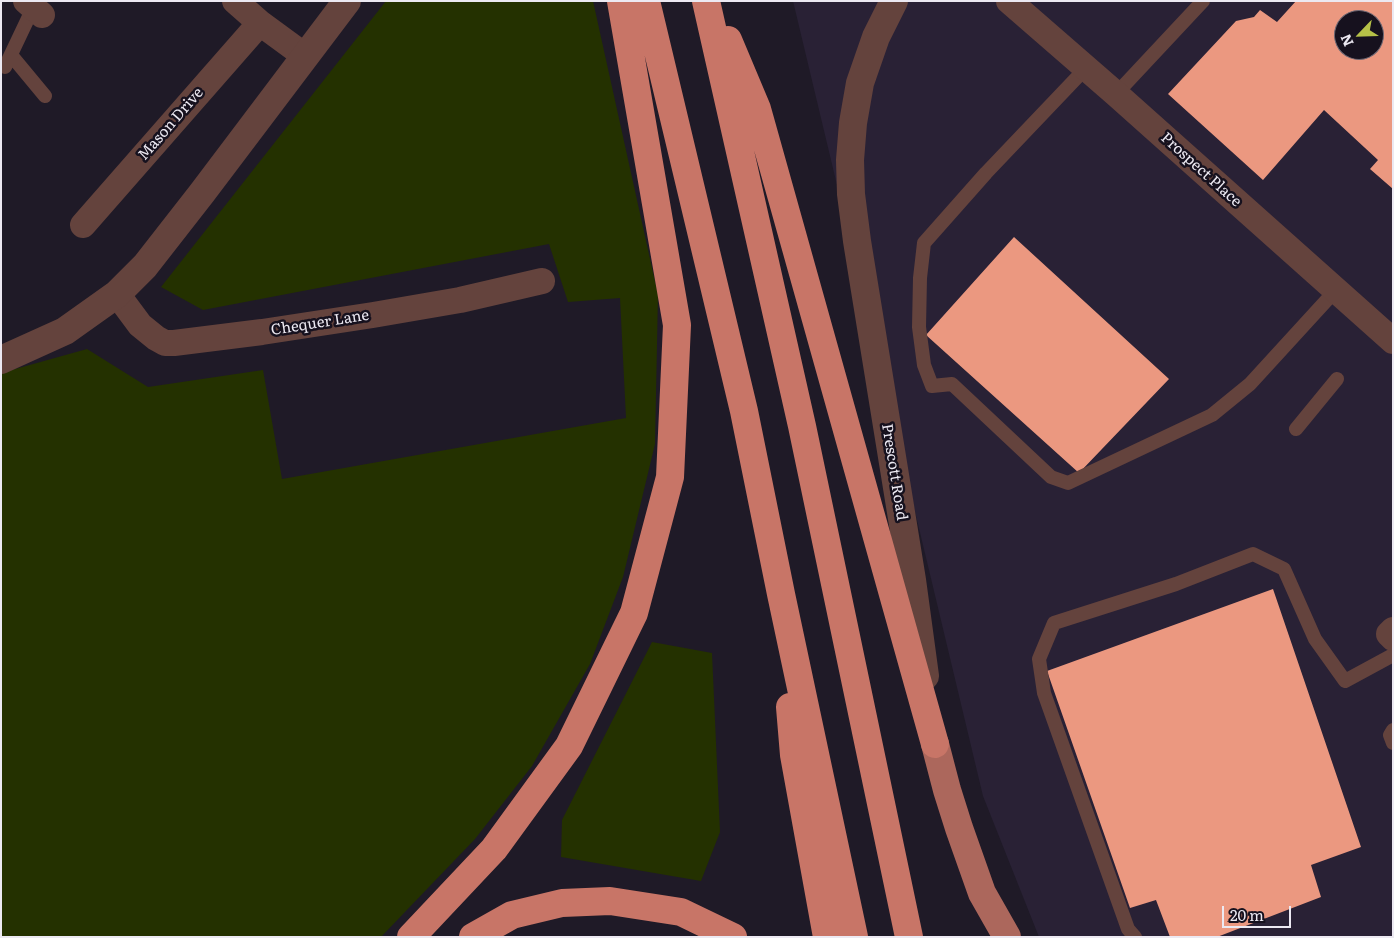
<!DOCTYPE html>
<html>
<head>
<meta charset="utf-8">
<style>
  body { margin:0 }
  #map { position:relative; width:1394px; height:938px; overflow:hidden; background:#1f1a27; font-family:Literata,serif }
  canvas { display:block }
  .frame { position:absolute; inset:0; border:2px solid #ece9f2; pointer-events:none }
  .north { position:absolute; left:1334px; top:10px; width:50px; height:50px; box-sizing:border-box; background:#16111e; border:1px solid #6c6773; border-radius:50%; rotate:246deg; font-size:14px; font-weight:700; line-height:20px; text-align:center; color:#ece9f2 }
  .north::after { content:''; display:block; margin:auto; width:18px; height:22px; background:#b6c148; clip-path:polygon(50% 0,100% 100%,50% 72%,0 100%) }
  .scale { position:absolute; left:1222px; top:906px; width:69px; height:22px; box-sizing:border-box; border:2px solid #ece9f2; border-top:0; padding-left:6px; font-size:15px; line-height:18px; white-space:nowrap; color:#ece9f2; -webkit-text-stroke:4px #16111e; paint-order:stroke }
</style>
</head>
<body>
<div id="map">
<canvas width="1394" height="938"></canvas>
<div class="frame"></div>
<div class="north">N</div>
<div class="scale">20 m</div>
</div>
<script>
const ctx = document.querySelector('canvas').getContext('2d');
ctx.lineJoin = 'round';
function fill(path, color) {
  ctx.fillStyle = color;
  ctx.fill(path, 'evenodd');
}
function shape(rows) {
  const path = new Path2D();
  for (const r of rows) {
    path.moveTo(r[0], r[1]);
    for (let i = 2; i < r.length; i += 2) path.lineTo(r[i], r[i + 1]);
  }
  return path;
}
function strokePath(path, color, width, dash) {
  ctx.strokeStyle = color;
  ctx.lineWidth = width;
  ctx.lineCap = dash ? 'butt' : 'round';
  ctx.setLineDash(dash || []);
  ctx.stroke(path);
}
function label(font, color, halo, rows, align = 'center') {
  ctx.font = font + ' Literata,serif';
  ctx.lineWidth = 5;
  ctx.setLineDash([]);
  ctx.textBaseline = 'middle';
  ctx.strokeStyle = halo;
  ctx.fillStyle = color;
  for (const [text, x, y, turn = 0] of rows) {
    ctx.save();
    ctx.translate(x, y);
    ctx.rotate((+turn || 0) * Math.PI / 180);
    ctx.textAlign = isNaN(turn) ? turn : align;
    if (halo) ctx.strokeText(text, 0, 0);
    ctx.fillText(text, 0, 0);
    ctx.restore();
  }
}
const built = shape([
  [793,1,1393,1,1393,937,1039,937,983,796],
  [1344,20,1374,20,1374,50,1344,50]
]);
const green = shape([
  [386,1,593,1,658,295,655,444,623,577,590,664,532,766,475,839,381,937,1,937,1,373,87,349,148,387,263,370,282,479,626,418,620,298,568,302,549,244,203,310,161,287],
  [652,642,712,653,720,832,701,881,561,857,562,820]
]);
const building = shape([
  [1296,1,1393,1,1393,189,1370,169,1378,160,1324,110,1263,180,1168,94,1236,21,1254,17,1260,10,1277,22],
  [1344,20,1374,20,1374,50,1344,50],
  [1014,237,1169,379,1079,473,926,335],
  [1273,589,1361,847,1311,865,1321,897,1217,937,1170,937,1156,900,1130,908,1047,671]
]);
const service = shape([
  [11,55,45,96],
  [5,67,33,8],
  [1086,68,986,173,924,243,920,278,919,327,924,365,932,386,952,384,1051,477,1068,483,1212,415,1250,384,1336,290],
  [1116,94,1203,1],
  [1296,429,1337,379],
  [1393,730,1390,735,1393,743],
  [1135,937,1128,929,1044,693,1039,659,1054,623,1176,584,1253,554,1284,569,1315,639,1345,681,1393,655]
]);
const minor = shape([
  [26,1,42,15],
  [235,1,260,23,305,56],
  [1009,1,1116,94,1393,341],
  [83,225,260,23],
  [117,294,140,325,156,338,165,343,174,343,262,332,373,315,460,300,542,281],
  [1393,630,1389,634,1393,638]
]);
const tertiary = shape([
  [894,1,876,37,860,83,853,123,850,160,851,194,857,241,912,580,925,676],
  [1,360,65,331,117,294,145,266,202,193,347,1]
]);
const primary = shape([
  [935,744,947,790,959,828,982,893,1007,937]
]);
const motorway = shape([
  [646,1,744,411,781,594,854,937],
  [706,1,802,426,909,937],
  [728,40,757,109,935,744],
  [790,707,794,755,827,937],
  [411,937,494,849,569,746,634,613,670,477,677,325,621,1],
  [473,937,512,915,562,903,610,901,681,912,733,937]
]);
const streetNames = [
  ["Mason Drive",171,124,-49],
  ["Prospect Place",1201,170,42],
  ["Chequer Lane",320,323,-9],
  ["Prescott Road",894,472,81]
];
fill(built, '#292135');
fill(green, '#243100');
fill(building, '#eb9880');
strokePath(service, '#64433d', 14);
strokePath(minor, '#64433d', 26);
strokePath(tertiary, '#64433d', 28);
strokePath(primary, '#ac675c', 28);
strokePath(motorway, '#c87567', 28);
label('15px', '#ece9f2', '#16111e', streetNames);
</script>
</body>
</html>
